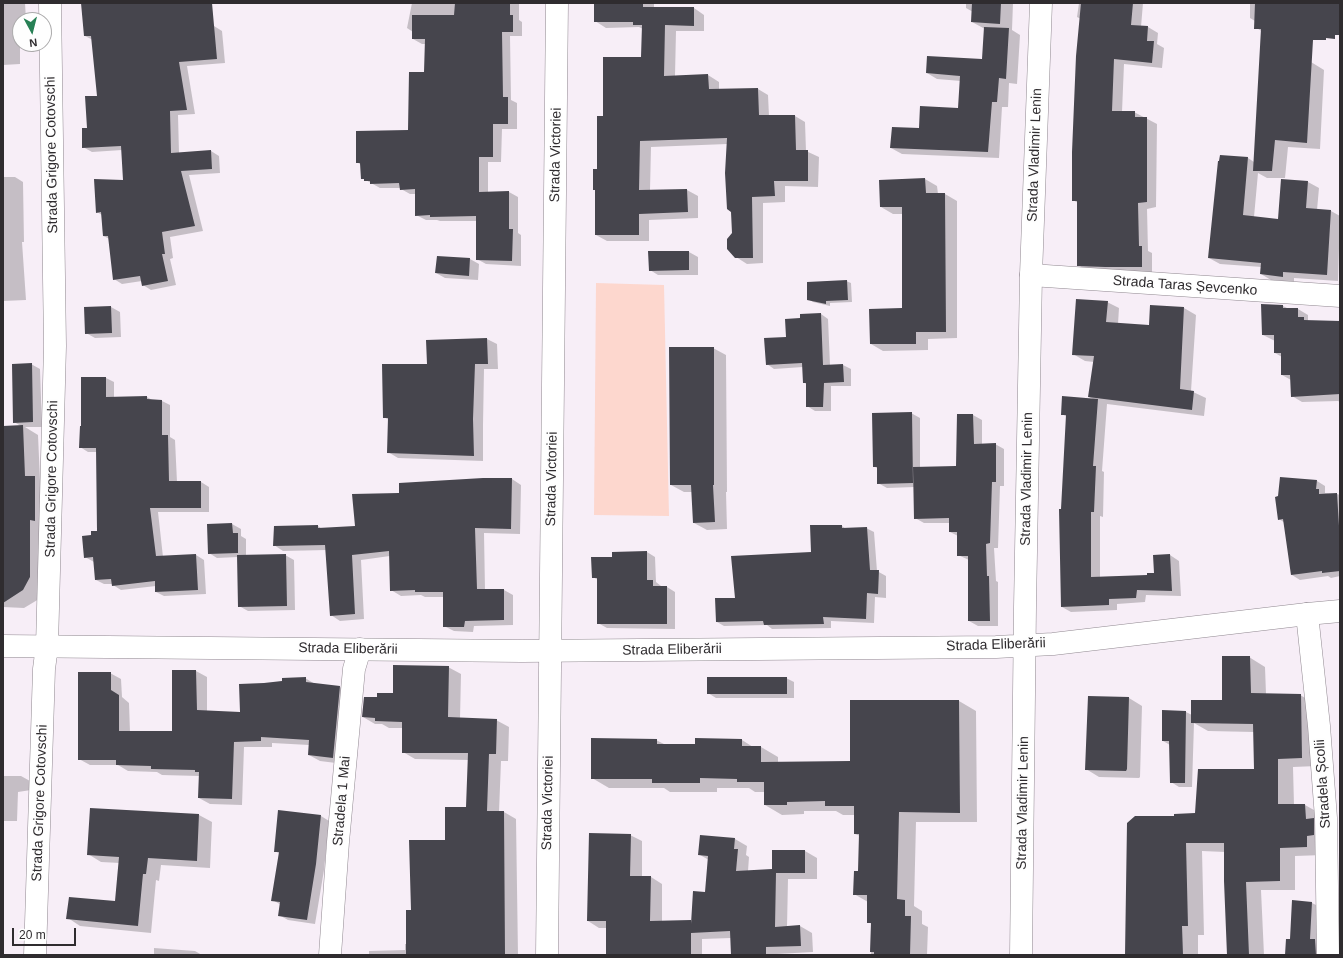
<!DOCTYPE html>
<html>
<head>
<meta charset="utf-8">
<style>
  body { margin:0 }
  #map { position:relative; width:1343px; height:958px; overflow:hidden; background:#f7eef7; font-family:Helvetica,sans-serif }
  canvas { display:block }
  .frame { position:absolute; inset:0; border:4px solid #2f2c2f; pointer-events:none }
  .north { position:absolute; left:12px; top:12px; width:40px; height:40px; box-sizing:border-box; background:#fefefe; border:1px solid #abaaab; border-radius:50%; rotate:173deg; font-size:11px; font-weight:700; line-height:16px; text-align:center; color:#2f2c2f }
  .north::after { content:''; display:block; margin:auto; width:14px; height:18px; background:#278055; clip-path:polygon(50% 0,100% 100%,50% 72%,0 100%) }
  .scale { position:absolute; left:12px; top:928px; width:64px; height:18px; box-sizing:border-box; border:2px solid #2f2c2f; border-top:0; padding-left:5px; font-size:12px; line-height:14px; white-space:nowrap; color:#2f2c2f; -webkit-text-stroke:3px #fefefe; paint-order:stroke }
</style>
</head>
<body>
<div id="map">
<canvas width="1343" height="958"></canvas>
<div class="frame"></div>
<div class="north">N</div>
<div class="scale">20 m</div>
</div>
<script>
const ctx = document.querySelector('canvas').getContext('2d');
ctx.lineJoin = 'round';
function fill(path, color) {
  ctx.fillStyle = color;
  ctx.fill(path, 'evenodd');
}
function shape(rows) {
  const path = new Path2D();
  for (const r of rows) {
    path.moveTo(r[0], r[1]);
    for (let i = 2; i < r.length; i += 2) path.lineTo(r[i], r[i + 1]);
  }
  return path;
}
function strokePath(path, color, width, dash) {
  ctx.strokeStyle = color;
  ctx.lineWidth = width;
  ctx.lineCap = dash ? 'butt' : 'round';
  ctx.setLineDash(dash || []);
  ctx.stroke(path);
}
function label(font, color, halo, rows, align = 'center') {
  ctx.font = font + ' Helvetica,sans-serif';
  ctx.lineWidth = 4;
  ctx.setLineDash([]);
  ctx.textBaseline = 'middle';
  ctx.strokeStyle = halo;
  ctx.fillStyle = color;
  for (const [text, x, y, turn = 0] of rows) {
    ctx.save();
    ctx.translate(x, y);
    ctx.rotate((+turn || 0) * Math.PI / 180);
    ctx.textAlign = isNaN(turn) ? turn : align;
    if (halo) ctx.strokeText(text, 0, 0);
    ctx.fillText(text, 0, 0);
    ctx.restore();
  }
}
const green = shape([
  [596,283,664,285,669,516,594,515]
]);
const shadow = shape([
  [3,3,25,3,26,20,20,20,20,64,3,65],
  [86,3,157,3,179,29,214,26,222,31,225,63,187,66,195,114,178,115,179,153,211,151,219,156,220,173,189,175,203,231,170,237,173,258,170,259,176,285,151,290,143,285,142,281,122,284,114,279,110,239,103,236,102,215,97,212,124,181,122,150,92,152,83,147,98,97,93,40,85,36],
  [412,3,519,3,519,20,522,22,522,36,510,36,511,100,517,103,517,129,502,129,501,162,488,162,488,193,509,192,518,197,518,233,521,235,521,266,486,264,477,259,477,221,440,221,437,220,426,220,416,215,416,194,410,194,401,189,400,188,380,188,362,178,361,165,357,162,409,131,425,73,426,44,422,44,413,39,413,32,407,28],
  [595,3,654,3,654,8,694,8,704,15,704,31,676,31,675,76,708,75,719,82,719,90,758,89,768,95,769,116,795,116,805,122,806,151,819,157,818,187,785,186,785,202,763,203,763,263,747,264,736,257,733,233,727,144,651,147,650,190,687,190,698,196,698,218,649,220,649,241,607,241,596,235,596,191,594,189,598,170,604,117,642,58,643,29,639,27,606,28,595,21],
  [966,3,1013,3,1012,30,1020,35,1017,84,1009,83,1008,107,1002,107,999,158,902,154,891,148,920,129,959,109,961,81,937,79,927,73,983,60,985,29,972,22,973,12,966,8],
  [1079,3,1143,3,1141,27,1148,27,1158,33,1157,44,1164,48,1162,68,1124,64,1122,112,1134,112,1157,124,1156,207,1147,209,1148,251,1152,253,1152,272,1088,271,1078,265,1078,203,1073,200,1081,19,1077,17],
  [1250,3,1340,3,1340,35,1263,32,1255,27,1255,21,1250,18],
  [1311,62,1324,70,1320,149,1288,147,1285,178,1267,178,1258,173,1254,217,1279,220,1282,180,1308,182,1319,188,1317,210,1331,211,1340,216,1338,281,1294,278,1294,282,1271,280,1261,274,1262,267,1220,264,1209,258,1220,156,1248,158,1254,162],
  [3,177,15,177,23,182,24,242,22,242,26,300,3,301],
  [925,179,937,186,938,194,945,194,957,201,957,338,928,339,928,350,883,351,871,344,903,309,903,214,893,214,881,207,880,181],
  [689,252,698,257,698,275,658,275,650,270],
  [438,257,470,259,479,264,478,280,445,278,436,273],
  [846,281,851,283,852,302,830,303,830,306,813,302,808,299],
  [1107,302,1119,308,1118,324,1150,326,1151,306,1184,308,1196,315,1191,391,1206,398,1204,416,1107,404,1102,471,1104,472,1103,517,1100,516,1100,577,1148,576,1155,573,1154,556,1170,555,1179,561,1181,596,1146,595,1145,602,1117,604,1117,610,1071,612,1062,607,1062,510,1067,417,1062,414,1093,399,1089,397,1094,362,1085,361,1073,354],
  [1262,305,1283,306,1289,309,1298,309,1308,315,1308,321,1340,322,1340,402,1338,401,1302,402,1292,396,1291,380,1282,375,1282,357,1275,353,1275,341,1263,335],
  [111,307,120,312,121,337,95,338,86,333],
  [821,314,828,319,830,365,843,365,851,369,851,386,831,386,831,411,815,411,807,406,807,385,804,382,803,367,774,369,767,364,801,319,801,315],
  [487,339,497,344,498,369,484,369,483,425,483,461,398,458,388,452,389,420,384,417,428,365],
  [713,348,726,355,727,492,726,492,727,529,707,530,694,523,692,492,684,492,671,485],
  [31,364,40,369,42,427,25,427,38,435,40,480,50,486,39,599,24,608,3,607,3,427,21,426,14,422],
  [82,378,106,378,114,382,114,398,147,397,152,400,162,401,170,405,170,437,175,440,177,482,201,482,209,487,209,512,158,512,163,557,196,555,204,560,206,594,164,596,156,592,156,586,121,590,113,585,113,584,104,584,96,580,94,562,85,557,93,536,98,531,98,452,88,452,80,447,82,427],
  [911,413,920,418,920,468,957,467,958,415,973,415,982,420,982,445,995,444,1004,449,1004,486,1000,486,998,548,994,548,996,581,998,582,998,626,978,626,969,621,969,560,958,555,958,536,950,532,950,523,924,523,915,518,915,487,887,488,878,483,878,469,874,466],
  [512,479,521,485,520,534,484,533,485,590,504,590,513,595,513,625,474,626,473,632,454,631,444,626,444,597,425,597,421,595,401,596,391,590,390,556,361,560,364,619,340,621,331,615,327,550,283,551,274,545,275,527,318,526,322,529,356,527,400,494],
  [1317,481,1325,486,1325,493,1337,494,1340,495,1340,576,1331,578,1328,576,1300,580,1292,575,1285,523,1279,519],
  [232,524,241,529,241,536,246,539,246,556,285,555,294,560,295,610,248,611,239,606,238,557,217,558,209,553],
  [842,526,846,529,866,528,874,532,877,571,886,576,886,598,875,597,874,623,831,621,831,628,772,629,767,625,724,626,717,622,736,599,812,553],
  [647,552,655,557,656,582,661,586,661,587,667,587,675,592,675,629,607,628,598,623,598,580,593,577,613,558],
  [1249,657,1265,667,1266,694,1300,695,1316,704,1317,766,1293,767,1294,805,1305,805,1321,814,1323,855,1295,856,1295,890,1261,890,1264,955,1228,955,1225,852,1202,851,1204,935,1198,935,1198,955,1126,955,1175,817,1196,814,1255,770,1254,732,1208,731,1194,723,1192,787,1179,787,1171,782,1170,745,1163,741,1186,712,1192,715,1223,701],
  [448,667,461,674,460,719,496,720,509,727,508,761,501,761,499,812,504,812,516,819,518,955,369,955,369,951,405,950,405,944,407,944,412,911,446,841,467,808,469,760,415,759,403,752,403,728,389,728,382,724,375,724,363,717,378,698,394,694],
  [196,671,207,677,207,711,241,713,264,684,305,678,315,684,340,687,350,693,344,764,320,761,309,755,309,745,272,743,272,747,244,747,242,805,210,804,199,798,199,776,162,775,157,772,128,771,118,765,90,765,79,759,110,673,121,679,122,697,129,703,130,732,173,732],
  [786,678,794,682,794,698,716,698,708,693],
  [1129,698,1142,706,1140,777,1139,778,1099,777,1086,769],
  [959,701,976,711,977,822,916,822,914,906,922,911,922,924,928,927,927,955,871,955,872,924,868,922,868,902,854,894,859,872,860,836,855,834,855,815,843,815,836,811,804,811,804,814,782,815,765,805,765,792,755,792,749,788,717,788,717,792,670,792,664,788,609,788,592,778,656,740,666,745,696,745,742,740,753,747,761,747,778,757,778,763,851,762],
  [3,776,21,776,30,781,31,790,18,792,17,821,3,821],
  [199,815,212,822,210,868,161,865,159,881,156,880,151,933,80,926,68,918,116,902,120,863,101,862,88,854],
  [321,816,329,821,324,870,315,924,288,920,279,915,281,905,273,900,280,854,275,851],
  [630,835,642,841,642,877,651,877,662,884,662,922,692,922,706,893,709,860,700,855,735,839,747,846,746,855,749,857,748,871,773,870,773,851,805,851,817,858,817,879,788,879,787,927,800,926,812,933,813,952,777,954,777,955,732,955,731,938,702,939,702,955,607,955,607,928,599,928,588,921],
  [1293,901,1312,903,1320,907,1318,955,1286,955,1291,940],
  [154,948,195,951,202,955,154,955]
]);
const building = shape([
  [81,3,212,3,217,59,179,62,187,110,170,111,171,153,211,150,212,169,181,171,195,226,162,232,165,254,162,254,168,281,142,286,140,276,113,280,108,236,103,236,101,212,96,213,94,179,123,180,121,146,82,148,82,128,87,128,85,96,97,96,91,36,84,36],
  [455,3,510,3,510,15,513,15,513,32,502,32,503,97,508,97,508,124,493,124,493,157,479,157,479,192,509,191,509,229,513,229,512,261,476,260,476,216,430,217,430,215,415,216,415,189,400,190,399,183,370,184,370,181,364,181,364,179,361,179,360,163,356,163,356,131,408,130,409,72,424,72,425,39,412,39,412,15,454,15],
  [594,3,643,3,643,7,694,7,694,26,665,25,664,76,708,74,709,89,758,88,759,115,795,115,796,150,808,150,808,181,774,181,775,196,752,197,753,258,735,258,727,249,727,239,732,233,731,212,727,209,725,173,727,138,640,141,639,190,687,189,688,212,639,214,639,235,595,235,595,190,593,190,593,169,597,169,597,116,603,116,603,57,641,57,642,25,633,25,633,22,594,22],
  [972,3,1001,3,1000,24,971,22],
  [1081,3,1133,3,1131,25,1148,26,1147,41,1154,41,1152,63,1114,59,1112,111,1135,111,1135,117,1147,117,1147,202,1138,203,1139,246,1142,246,1142,267,1105,267,1077,266,1077,201,1072,201,1072,152,1076,56],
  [1255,3,1340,3,1340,35,1335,35,1335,39,1326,38,1326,40,1313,40,1307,143,1275,140,1272,171,1253,171,1261,29,1254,29],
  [984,27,1009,28,1006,79,999,78,997,102,992,102,988,152,890,148,892,127,919,128,920,106,958,108,960,76,926,73,927,56,982,59],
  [1220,155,1248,157,1243,215,1278,219,1281,179,1308,181,1306,208,1331,210,1327,275,1283,272,1283,277,1260,274,1261,263,1208,258,1218,161,1219,161],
  [925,178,926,193,945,193,946,332,916,332,916,344,870,344,869,309,902,308,902,207,880,207,879,180],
  [648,251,689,251,689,270,649,271],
  [437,256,470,258,469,276,435,273],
  [847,280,848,300,826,301,826,304,807,300,807,282],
  [1076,299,1108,301,1106,322,1149,325,1150,305,1184,307,1180,389,1194,391,1192,410,1088,397,1094,356,1072,355],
  [1261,304,1283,305,1283,308,1298,308,1298,317,1304,317,1304,320,1340,321,1340,394,1291,397,1290,375,1281,375,1281,353,1274,353,1274,335,1262,335],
  [111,306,112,333,85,334,84,307],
  [821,313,823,365,843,364,844,382,824,383,823,407,806,407,806,383,803,383,802,363,766,365,764,338,786,337,785,319,800,318,800,314],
  [487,338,488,364,475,364,473,419,474,456,387,453,388,418,383,418,382,364,427,364,426,340],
  [669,347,714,347,714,485,713,485,715,522,693,523,691,485,670,485],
  [32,363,33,422,13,423,12,364],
  [81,377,106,377,106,397,147,396,147,399,162,400,162,435,168,435,169,481,201,481,201,508,150,508,156,556,196,554,198,590,155,592,155,581,112,586,111,579,95,580,93,557,84,558,82,536,91,535,91,531,97,531,96,448,79,448,80,426,81,426],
  [1062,396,1098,399,1093,466,1096,466,1094,512,1091,512,1091,577,1147,575,1147,573,1154,573,1153,555,1170,554,1172,591,1137,590,1136,598,1109,599,1109,605,1061,607,1059,509,1061,509,1066,415,1061,415],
  [912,412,913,483,877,484,877,467,873,467,872,413],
  [957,414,973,414,974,444,996,443,996,482,992,482,990,543,986,544,987,576,989,576,990,621,968,621,968,556,957,556,957,532,949,532,949,518,914,519,913,467,956,466],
  [23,425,25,476,35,476,35,521,30,520,30,577,23,590,3,603,3,426],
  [1280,477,1317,480,1316,489,1319,489,1319,494,1337,493,1340,542,1340,571,1322,573,1322,571,1291,575,1283,519,1278,520,1275,497,1278,496],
  [483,478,512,478,511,529,475,528,477,589,504,589,504,620,465,621,464,627,443,627,443,592,415,592,415,590,390,591,389,551,352,555,355,614,330,616,325,545,273,546,274,526,318,525,318,528,355,526,352,494,399,493,399,483],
  [232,523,233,533,238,533,238,553,208,554,207,524],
  [810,525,842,525,842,528,867,527,870,570,879,570,878,594,867,593,866,619,823,617,824,624,764,625,763,621,716,622,715,598,735,598,731,556,811,552],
  [647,551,647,580,653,580,653,586,667,586,667,624,597,624,597,578,592,578,591,557,612,557,612,552],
  [286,554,287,606,238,607,237,555],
  [1222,656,1250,656,1251,693,1301,694,1302,758,1278,759,1278,804,1305,804,1306,819,1314,818,1314,835,1307,836,1307,847,1280,848,1280,881,1246,882,1249,955,1227,955,1224,881,1224,843,1186,843,1188,926,1182,926,1183,955,1125,955,1127,823,1135,816,1174,816,1174,814,1195,813,1198,769,1254,769,1253,724,1191,723,1191,700,1222,700],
  [393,665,449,666,448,717,497,719,496,754,489,754,487,811,504,811,505,955,406,955,406,910,411,910,409,840,445,840,445,807,466,807,468,753,402,753,402,722,375,721,375,718,362,717,364,697,377,697,377,693,393,693],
  [172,670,196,670,197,710,240,712,239,684,264,683,282,681,282,678,306,677,306,682,340,686,333,758,308,755,309,740,261,737,261,741,234,742,232,799,198,798,199,772,195,772,195,770,151,769,151,766,116,765,116,760,78,760,78,672,111,672,111,690,119,695,119,731,172,731],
  [707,677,787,677,787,694,707,694],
  [1088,696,1129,697,1127,769,1126,771,1085,770],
  [850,700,959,700,960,813,899,812,897,899,905,900,905,916,911,916,910,955,874,955,874,952,870,952,871,923,867,923,867,895,853,895,854,871,858,871,859,834,854,834,854,806,825,806,825,801,787,802,787,805,764,805,764,782,737,782,737,779,700,778,700,783,652,783,652,779,591,779,591,738,657,739,657,744,695,744,695,738,742,739,742,746,761,746,761,762,850,761],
  [1162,710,1186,711,1185,783,1170,783,1169,741,1162,741],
  [90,808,199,814,197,861,148,858,146,874,143,874,138,926,66,919,69,897,115,901,119,857,87,855],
  [278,810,321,815,316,864,307,920,278,916,280,902,271,901,279,852,274,852],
  [589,833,631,834,630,876,651,876,650,921,691,920,691,924,693,891,705,892,708,856,698,855,700,835,735,838,734,849,738,849,736,871,772,869,772,850,805,850,805,873,776,873,775,927,800,925,801,946,766,947,766,955,731,955,730,931,691,933,691,955,606,955,606,921,587,921],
  [1292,900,1312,902,1310,939,1315,939,1316,955,1285,955,1286,939,1290,939]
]);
const minor = shape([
  [1031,275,1340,296],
  [1307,614,1319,726,1326,818,1328,955],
  [35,955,44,669,47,646],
  [330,955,338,842,354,669,360,649],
  [547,955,557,3]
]);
const tertiary = shape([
  [47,646,55,346,50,3]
]);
const secondary = shape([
  [3,646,522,651,996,647,1053,644,1307,614,1340,611],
  [1021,955,1025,607,1031,275,1041,3]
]);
const streetNames = [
  ["Strada Grigore Cotovschi",52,155,-91],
  ["Strada Victoriei",556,155,-89],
  ["Strada Vladimir Lenin",1035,155,-88],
  ["Strada Taras Șevcenko",1185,286,4],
  ["Strada Grigore Cotovschi",52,479,-89],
  ["Strada Victoriei",552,479,-89],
  ["Strada Vladimir Lenin",1027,479,-89],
  ["Strada Eliberării",996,645,-2],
  ["Strada Eliberării",348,649,1],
  ["Strada Eliberării",672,650,-1],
  ["Stradela Școlii",1323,784,-94],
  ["Stradela 1 Mai",342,801,-85],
  ["Strada Grigore Cotovschi",40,803,-88],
  ["Strada Victoriei",548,803,-89],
  ["Strada Vladimir Lenin",1023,803,-89]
];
fill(green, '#fdd7ce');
fill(shadow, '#0003');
fill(building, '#46454d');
strokePath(minor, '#908890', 23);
strokePath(tertiary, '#908890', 23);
strokePath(secondary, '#908890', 23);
strokePath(minor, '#fff', 22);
strokePath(tertiary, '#fff', 22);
strokePath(secondary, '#fff', 22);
label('14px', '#2f2c2f', '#fefefe', streetNames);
</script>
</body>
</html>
